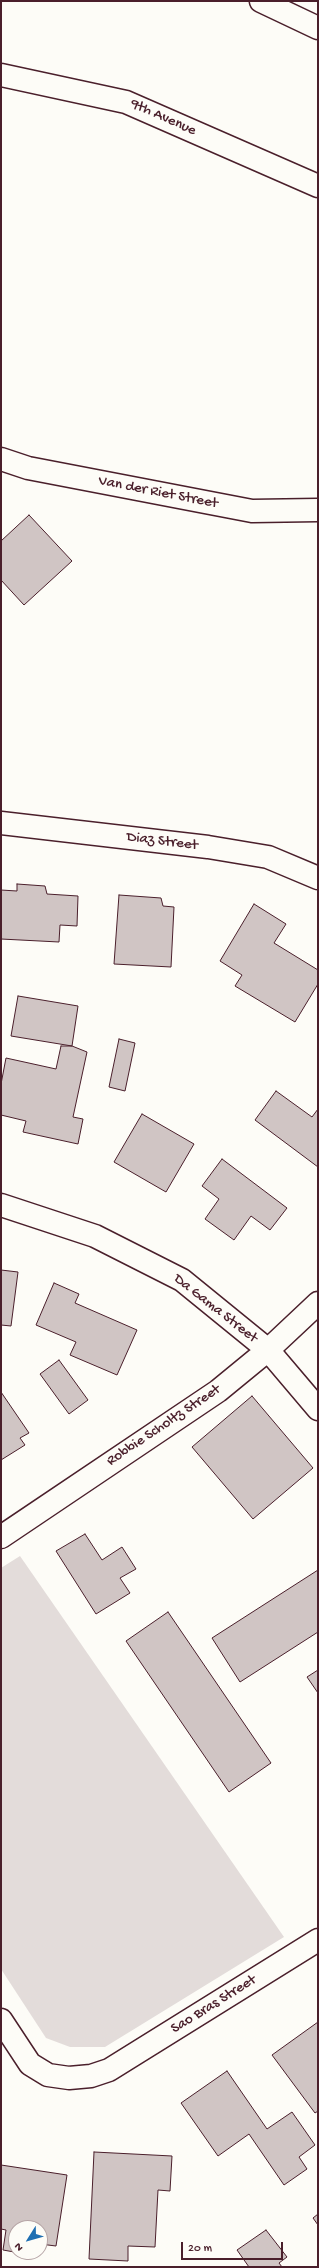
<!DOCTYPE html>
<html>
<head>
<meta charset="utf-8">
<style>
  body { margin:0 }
  #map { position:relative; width:319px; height:2268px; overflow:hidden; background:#fdfcf7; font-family:"Gochi Hand",sans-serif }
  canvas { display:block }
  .frame { position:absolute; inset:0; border:2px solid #4a1f2b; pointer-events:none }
  .north { position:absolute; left:8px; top:2220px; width:40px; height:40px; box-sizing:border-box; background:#fdfcf7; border:1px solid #b5a4a5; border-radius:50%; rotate:233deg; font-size:11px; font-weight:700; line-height:16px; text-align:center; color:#4a1f2b }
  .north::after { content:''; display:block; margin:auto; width:14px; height:18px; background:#1f6fb2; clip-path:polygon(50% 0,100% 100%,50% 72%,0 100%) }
  .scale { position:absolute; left:181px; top:2242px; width:102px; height:18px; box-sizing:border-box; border:2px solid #4a1f2b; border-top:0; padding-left:5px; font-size:12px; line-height:14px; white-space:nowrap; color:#4a1f2b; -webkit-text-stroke:3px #fdfcf7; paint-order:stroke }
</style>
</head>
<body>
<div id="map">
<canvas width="319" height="2268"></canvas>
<div class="frame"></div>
<div class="north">N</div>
<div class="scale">20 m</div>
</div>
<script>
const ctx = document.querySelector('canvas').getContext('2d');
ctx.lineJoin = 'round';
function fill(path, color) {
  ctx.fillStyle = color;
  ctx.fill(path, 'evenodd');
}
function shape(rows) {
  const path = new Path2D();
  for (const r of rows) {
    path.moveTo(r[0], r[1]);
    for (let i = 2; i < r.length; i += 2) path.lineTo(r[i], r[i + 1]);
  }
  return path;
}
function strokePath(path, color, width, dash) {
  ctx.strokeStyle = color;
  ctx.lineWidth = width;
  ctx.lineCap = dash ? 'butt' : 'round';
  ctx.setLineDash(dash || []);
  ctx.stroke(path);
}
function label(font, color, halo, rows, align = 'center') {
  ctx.font = font + ' "Gochi Hand",sans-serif';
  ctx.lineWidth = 3.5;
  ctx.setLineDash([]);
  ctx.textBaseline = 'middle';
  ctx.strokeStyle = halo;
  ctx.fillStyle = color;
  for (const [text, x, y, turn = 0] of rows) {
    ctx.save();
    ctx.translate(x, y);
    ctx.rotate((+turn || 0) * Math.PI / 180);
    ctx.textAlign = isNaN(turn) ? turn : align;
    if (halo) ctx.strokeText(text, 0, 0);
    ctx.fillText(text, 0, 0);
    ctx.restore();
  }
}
const green = shape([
  [20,1556,284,1937,105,2047,70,2047,46,2038,1,1969,1,1568]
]);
const building = shape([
  [29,515,72,561,24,605,1,580,1,541,29,515],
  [17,884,45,886,47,894,78,896,77,926,60,925,59,942,1,939,1,890,17,891,17,884],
  [119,895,161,898,163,906,174,907,171,967,114,964,119,895],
  [254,904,286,924,274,943,318,970,318,984,295,1022,235,986,242,975,220,961,254,904],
  [18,996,78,1006,72,1046,11,1036,18,996],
  [119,1039,135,1043,125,1091,109,1087,119,1039],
  [61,1046,72,1046,87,1052,73,1117,83,1119,78,1144,23,1132,26,1121,1,1115,1,1084,6,1058,56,1069,61,1046],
  [276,1091,312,1117,318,1109,318,1167,255,1120,276,1091],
  [142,1114,194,1144,166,1192,114,1162,142,1114],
  [222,1159,287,1208,270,1230,251,1216,234,1240,205,1219,219,1199,202,1186,222,1159],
  [1,1270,18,1272,11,1326,1,1325,1,1270],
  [54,1283,79,1294,75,1303,137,1330,117,1375,70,1355,76,1342,36,1325,54,1283],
  [59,1360,88,1400,69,1414,40,1374,59,1360],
  [1,1392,29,1433,20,1438,25,1445,1,1460,1,1392],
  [252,1396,313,1468,253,1519,192,1447,252,1396],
  [85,1534,102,1560,122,1547,136,1569,120,1578,130,1593,96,1614,56,1551,85,1534],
  [318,1570,318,1632,240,1682,212,1638,318,1570],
  [168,1612,271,1763,229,1792,126,1641,168,1612],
  [318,1670,318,1693,307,1677,318,1670],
  [318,2022,318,2111,315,2113,272,2055,318,2022],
  [227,2071,267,2129,292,2112,315,2145,299,2157,307,2169,284,2185,249,2134,218,2156,181,2103,227,2071],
  [94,2152,172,2156,170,2191,158,2190,155,2247,128,2246,128,2261,89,2259,94,2152],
  [1,2165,67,2175,56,2246,40,2244,40,2228,16,2228,16,2252,30,2252,31,2255,3,2250,6,2230,1,2229,1,2165],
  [318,2214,318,2225,313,2218,318,2214],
  [266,2230,287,2257,279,2263,282,2267,249,2267,237,2250,266,2230]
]);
const minor = shape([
  [1,75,126,102,318,186],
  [1,459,28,468,252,511,318,510],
  [1,823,208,847,268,857,318,878],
  [1,1205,95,1236,182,1280,268,1350,318,1409],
  [1,1537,218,1391,268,1350,318,1303],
  [1,2020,30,2064,48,2075,69,2078,91,2076,109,2070,318,1940]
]);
const secondary = shape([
  [261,1,318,28]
]);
const streetNames = [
  ["9th Avenue",163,118,24],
  ["Van der Riet Street",158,493,11],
  ["Diaz Street",162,842,7],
  ["Da Gama Street",215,1309,38],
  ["Robbie Scholtz Street",164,1426,-34],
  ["Sao Bras Street",214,2005,-32]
];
fill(green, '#e3dcda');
fill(building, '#d0c5c4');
strokePath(building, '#4a1f2b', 1);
strokePath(minor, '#4a1f2b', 25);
strokePath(secondary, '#4a1f2b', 25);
strokePath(minor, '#fdfcf7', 22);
strokePath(secondary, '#fdfcf7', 22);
label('15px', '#4a1f2b', '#fdfcf7', streetNames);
</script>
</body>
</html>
